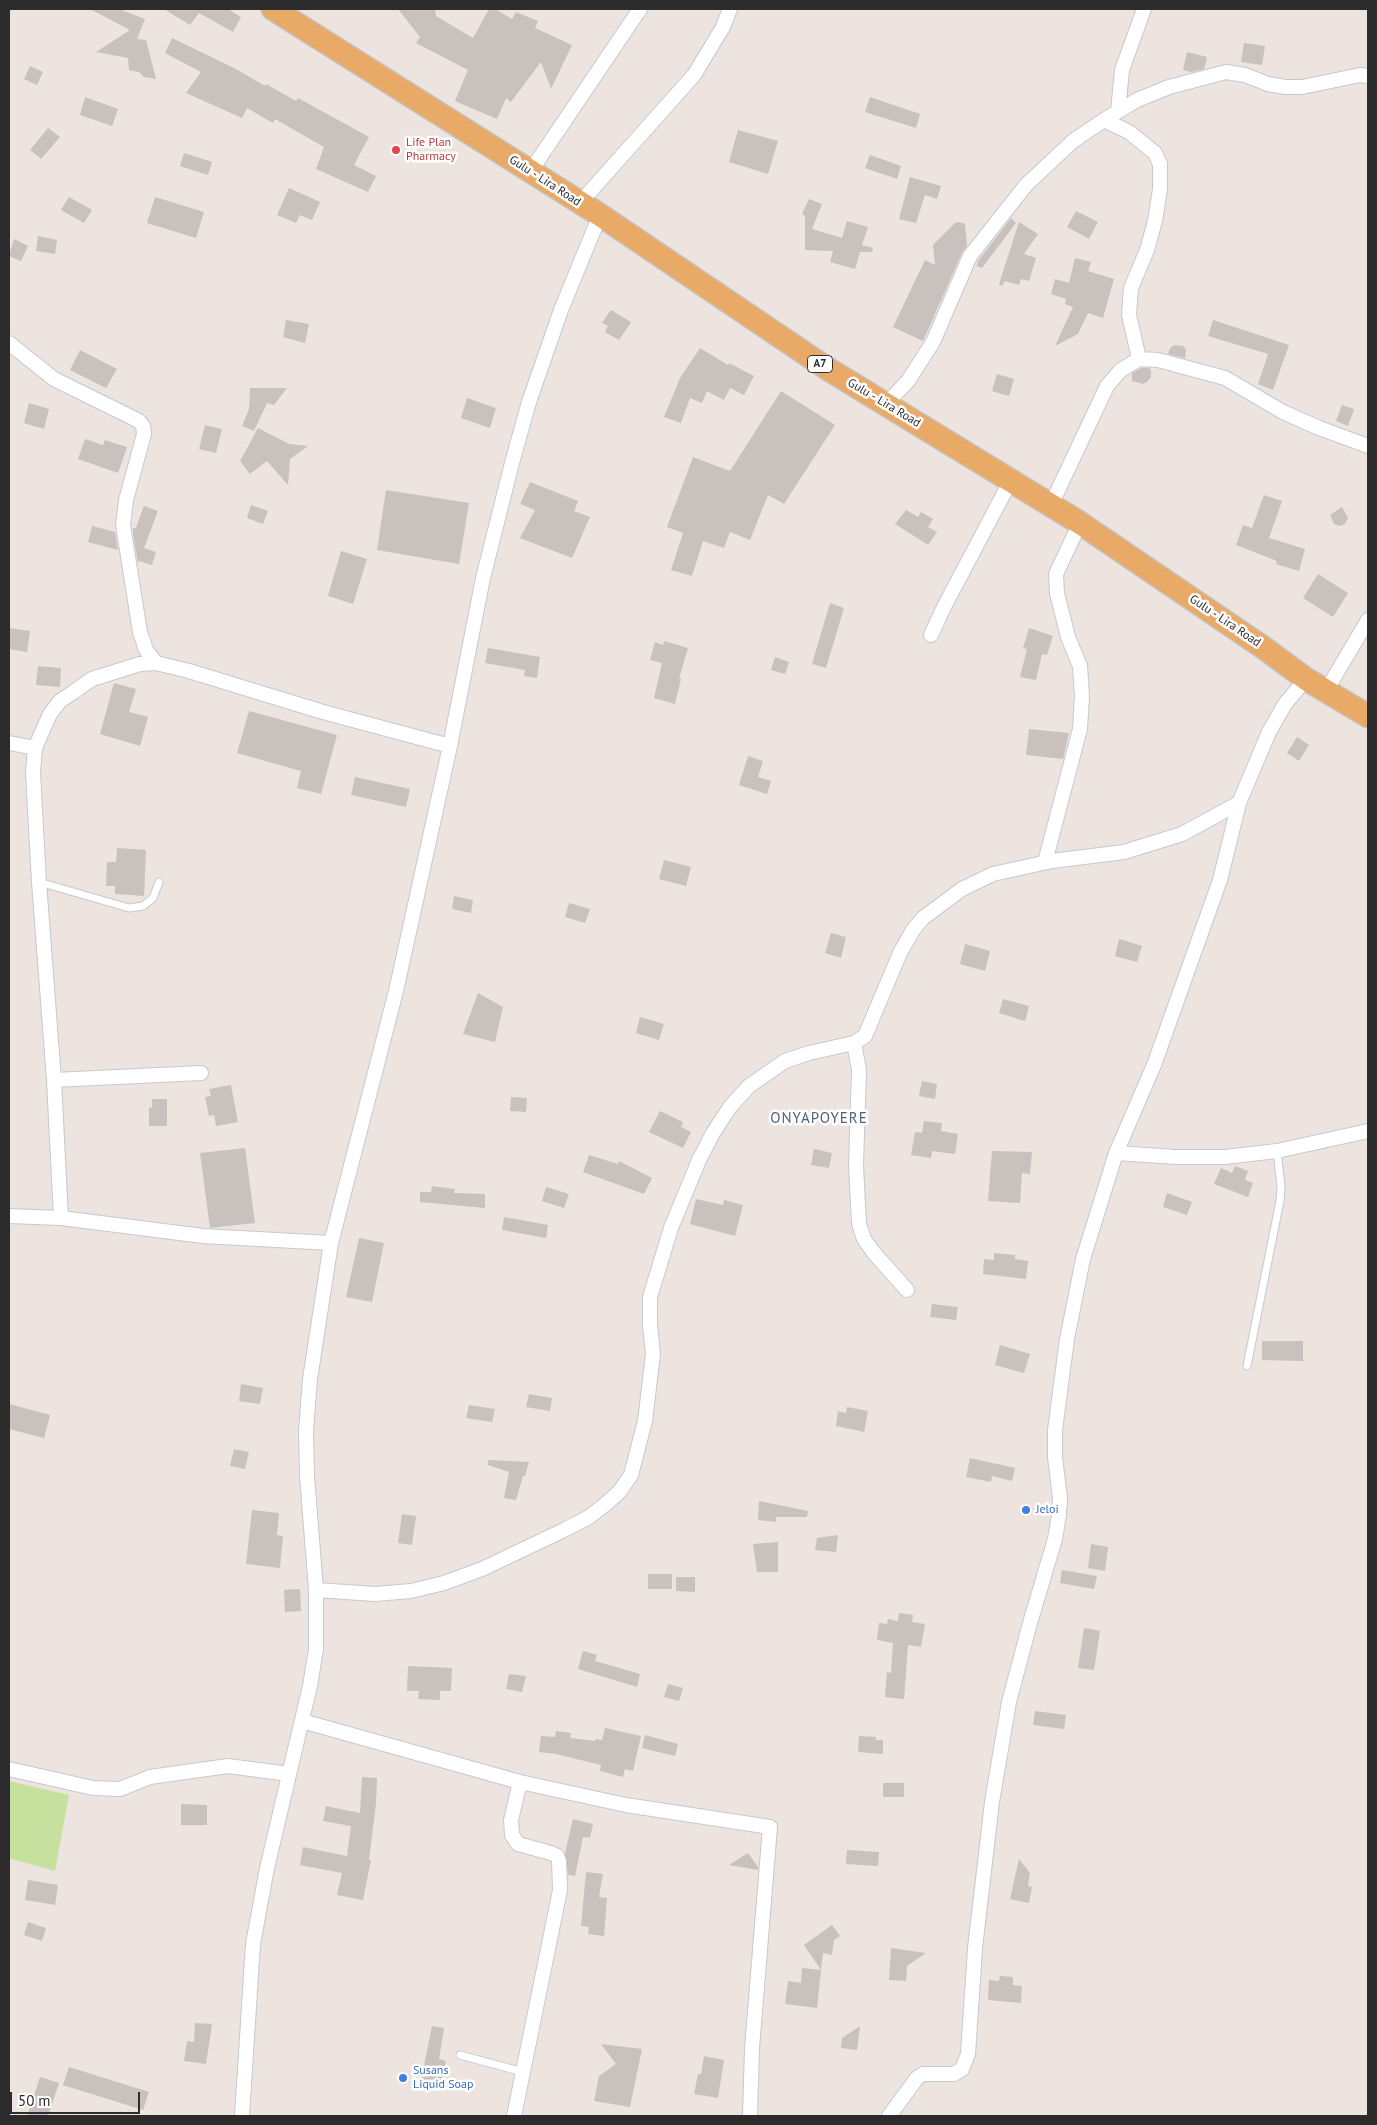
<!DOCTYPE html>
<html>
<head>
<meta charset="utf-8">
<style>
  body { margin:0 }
  #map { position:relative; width:1377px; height:2125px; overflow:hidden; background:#ede3df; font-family:"PT Sans",sans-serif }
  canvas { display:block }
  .frame { position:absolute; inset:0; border:10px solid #2c2c2c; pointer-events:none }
  .scale { position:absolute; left:10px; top:2092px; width:130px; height:22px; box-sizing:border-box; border:2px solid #2c2c2c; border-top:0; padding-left:6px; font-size:15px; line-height:18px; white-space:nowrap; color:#2c2c2c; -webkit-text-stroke:4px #fff; paint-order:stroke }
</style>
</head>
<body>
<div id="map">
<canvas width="1377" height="2125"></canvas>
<div class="frame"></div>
<div class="scale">50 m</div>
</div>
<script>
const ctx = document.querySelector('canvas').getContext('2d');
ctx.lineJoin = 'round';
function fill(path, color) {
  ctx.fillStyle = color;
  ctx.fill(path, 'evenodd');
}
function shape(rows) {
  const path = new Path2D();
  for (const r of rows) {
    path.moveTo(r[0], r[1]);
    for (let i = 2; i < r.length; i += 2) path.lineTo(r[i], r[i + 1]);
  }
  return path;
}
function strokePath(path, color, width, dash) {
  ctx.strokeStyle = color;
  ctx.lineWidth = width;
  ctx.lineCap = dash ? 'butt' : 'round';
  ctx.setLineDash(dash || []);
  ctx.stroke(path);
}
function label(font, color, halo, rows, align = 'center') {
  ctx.font = font + ' "PT Sans",sans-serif';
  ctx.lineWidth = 5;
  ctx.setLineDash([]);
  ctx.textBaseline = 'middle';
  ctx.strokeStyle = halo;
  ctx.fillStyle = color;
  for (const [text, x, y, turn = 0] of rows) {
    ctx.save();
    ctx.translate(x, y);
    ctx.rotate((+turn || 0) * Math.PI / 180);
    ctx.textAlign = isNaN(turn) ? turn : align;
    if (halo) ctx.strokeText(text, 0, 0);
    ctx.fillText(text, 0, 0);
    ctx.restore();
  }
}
const green = shape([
  [9,1781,69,1795,55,1871,9,1858]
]);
const building = shape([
  [90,9,119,9,145,19,137,39,146,40,156,79,144,77,139,72,129,70,128,58,96,52,130,30],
  [164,9,228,9,241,17,233,32,199,13,190,25],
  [398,9,435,9,436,16,473,38,489,9,495,9,512,19,516,12,538,21,535,28,572,45,551,89,541,62,511,102,506,98,497,119,455,101,468,70,416,43,420,37],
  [172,38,236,69,265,86,266,84,296,101,298,98,369,137,354,165,376,176,368,192,316,169,324,147,275,119,273,123,247,108,242,118,186,93,201,72,165,53],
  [1244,43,1265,46,1262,65,1241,62],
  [1187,52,1207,57,1204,69,1191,72,1183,70],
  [30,66,43,72,37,85,24,79],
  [85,97,118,109,112,126,80,115],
  [870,97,920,114,916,128,865,112],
  [48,128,60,137,41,159,30,150],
  [738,130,778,141,768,174,729,162],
  [184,153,212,162,208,175,180,166],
  [870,155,901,166,897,179,865,168],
  [910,177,941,186,937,199,925,195,916,223,899,219],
  [289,188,320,202,312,220,300,215,296,223,277,215],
  [69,197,92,210,84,223,61,210],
  [155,197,204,212,196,238,147,223],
  [809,199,822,204,812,229,842,238,847,221,868,227,862,245,873,248,872,252,860,252,855,269,830,262,833,251,805,250,805,216,802,214],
  [1076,211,1098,222,1089,239,1067,227],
  [1011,218,1016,223,982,268,977,266,978,261],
  [959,222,965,224,967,246,962,253,923,341,893,327,925,260,935,265,933,245,955,223],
  [1019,222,1038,234,1024,254,1036,258,1029,281,1021,279,1019,285,1005,281,1002,286,999,284],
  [38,236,57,240,55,254,36,251],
  [14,239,28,246,21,261,9,256],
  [1075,258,1091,262,1088,271,1114,279,1103,318,1088,313,1078,334,1055,346,1073,307,1065,304,1066,299,1051,294,1055,279,1069,283],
  [611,310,631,322,619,340,605,332,608,326,602,323],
  [286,320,309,324,305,343,283,337],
  [1213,320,1289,345,1273,390,1258,384,1268,354,1208,336],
  [1175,345,1183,346,1186,350,1185,358,1168,354,1170,348],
  [700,348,728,365,729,363,754,376,744,395,730,388,724,400,707,391,702,403,690,398,681,423,664,417,680,378],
  [80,350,117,369,106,388,70,370],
  [1141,368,1149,368,1151,370,1151,377,1147,382,1143,384,1132,381,1132,373],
  [997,374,1014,379,1009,396,992,391],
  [250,388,287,388,274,405,267,403,254,431,242,426,249,409],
  [781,391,835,425,784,504,768,495,750,540,730,532,724,548,703,541,692,576,671,570,683,533,667,527,693,457,730,471],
  [467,398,496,408,490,428,461,418],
  [29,403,49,409,44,429,24,423],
  [1342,405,1354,409,1348,426,1336,421],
  [205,425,222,429,216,453,199,449],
  [258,428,289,444,308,446,290,459,288,485,267,461,250,474,240,461],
  [85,439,103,445,105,440,127,447,118,473,78,459],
  [530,482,578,501,574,511,590,517,572,558,520,538,535,510,520,504],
  [386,490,469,503,459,564,377,550],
  [1264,495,1282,501,1269,538,1305,549,1299,571,1276,564,1277,561,1236,545,1243,525,1252,528],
  [251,505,268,511,263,524,247,518],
  [144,506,158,511,144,548,156,552,152,565,139,561,138,563,133,534,133,528,136,528],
  [1342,507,1348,518,1345,524,1339,526,1334,524,1330,515],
  [906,510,918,517,921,512,933,519,928,527,937,532,928,545,895,524],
  [92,526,115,532,118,550,88,542],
  [341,551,367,559,353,604,328,596],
  [1318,574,1348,593,1333,617,1303,598],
  [830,603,844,608,826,668,812,664],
  [9,628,30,631,27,652,9,649],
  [1029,628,1053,636,1047,655,1042,654,1036,680,1020,677,1027,649,1023,648],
  [664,641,688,648,679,679,681,679,675,704,654,698,662,663,650,660,655,642,663,645],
  [488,648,540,657,537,678,524,676,525,670,485,663],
  [775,657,789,662,785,674,771,670],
  [38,666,61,668,60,687,36,685],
  [114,683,136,689,129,712,148,717,140,746,100,734],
  [249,711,337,735,321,794,297,788,301,771,237,753],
  [1029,729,1069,733,1063,759,1026,755],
  [1297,737,1309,745,1299,761,1287,753],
  [748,756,763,761,758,777,771,781,767,794,739,785],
  [355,777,410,789,406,807,351,795],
  [117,848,146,850,144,896,115,894,115,886,106,886,107,862,116,862],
  [664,860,691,867,686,886,659,879],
  [454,896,473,900,471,913,452,909],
  [569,903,590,909,585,923,565,917],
  [831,933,846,937,841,958,825,953],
  [1119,939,1142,946,1137,962,1115,956],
  [965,944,990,951,985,971,960,964],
  [478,993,503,1007,495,1042,463,1034],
  [1003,999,1029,1006,1025,1021,999,1013],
  [640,1017,664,1024,659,1040,636,1033],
  [922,1081,937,1084,935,1099,919,1096],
  [231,1085,238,1122,216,1126,214,1115,209,1116,205,1097,211,1096,209,1089],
  [511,1097,527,1098,526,1112,510,1111],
  [152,1099,167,1099,167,1126,149,1126,149,1107,152,1108],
  [660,1111,683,1122,681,1127,691,1132,683,1148,649,1132],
  [924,1121,942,1123,941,1131,958,1134,955,1154,932,1151,931,1158,911,1155,915,1132,922,1133],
  [245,1148,255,1223,210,1228,200,1153],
  [814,1149,832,1153,829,1168,811,1165],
  [992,1151,1032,1152,1030,1174,1022,1173,1020,1203,988,1201],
  [589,1155,618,1164,619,1161,652,1178,644,1194,583,1172],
  [1235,1166,1248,1171,1245,1180,1253,1183,1248,1197,1214,1184,1221,1168,1232,1173],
  [432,1186,455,1189,454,1193,485,1194,485,1208,420,1202,420,1192,431,1192],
  [546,1187,569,1194,564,1208,542,1201],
  [1167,1193,1192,1202,1187,1215,1163,1207],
  [696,1199,723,1205,724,1200,743,1205,735,1236,690,1224],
  [504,1217,548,1225,546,1238,502,1230],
  [359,1238,384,1243,372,1302,346,1297],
  [994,1253,1015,1255,1015,1259,1028,1261,1026,1279,983,1274,984,1259,994,1260],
  [932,1304,958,1307,956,1320,930,1317],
  [1262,1341,1303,1341,1303,1361,1262,1360],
  [1000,1345,1030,1354,1024,1373,995,1365],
  [241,1384,263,1388,260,1404,239,1401],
  [529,1394,552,1398,550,1411,526,1407],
  [9,1404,50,1415,44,1438,9,1429],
  [469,1405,495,1409,492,1422,466,1418],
  [847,1407,868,1411,864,1432,836,1426,838,1411,846,1413],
  [234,1449,249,1452,245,1469,230,1466],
  [970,1458,1015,1468,1012,1481,992,1476,991,1482,966,1477],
  [488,1460,529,1462,525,1476,523,1476,516,1500,504,1498,509,1472,488,1465],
  [759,1501,808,1511,807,1517,776,1517,776,1522,758,1520],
  [252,1510,279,1513,277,1535,283,1536,280,1568,246,1564],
  [402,1514,416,1516,412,1545,398,1543],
  [838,1535,836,1552,815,1550,817,1538],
  [778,1542,778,1572,757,1572,753,1544],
  [1091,1544,1108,1547,1105,1571,1088,1568],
  [1062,1570,1097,1576,1094,1589,1060,1583],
  [648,1574,672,1574,672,1589,648,1589],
  [676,1577,695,1577,695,1592,676,1591],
  [300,1589,301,1611,285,1612,284,1590],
  [899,1613,913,1615,912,1622,925,1624,921,1647,908,1645,904,1699,885,1697,887,1672,891,1673,893,1643,877,1640,879,1623,887,1624,888,1619,898,1621],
  [1084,1628,1100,1631,1094,1670,1078,1668],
  [583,1651,597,1655,595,1661,640,1674,637,1687,578,1669],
  [408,1666,452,1668,451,1691,440,1691,440,1700,418,1699,419,1691,407,1691],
  [509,1674,526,1676,522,1692,506,1689],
  [668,1684,683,1688,679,1701,664,1697],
  [1035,1711,1066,1715,1064,1729,1033,1725],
  [605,1728,641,1736,633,1771,625,1769,623,1777,600,1771,601,1765,556,1754,539,1752,541,1736,555,1737,556,1731,571,1733,570,1738,595,1741,596,1739,602,1740],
  [645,1735,678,1744,675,1756,642,1748],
  [859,1736,876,1737,876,1740,883,1740,883,1754,858,1752],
  [362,1777,377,1778,376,1803,369,1860,371,1860,363,1900,337,1895,342,1873,300,1865,303,1847,347,1856,351,1826,323,1821,326,1806,360,1813],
  [883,1783,904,1783,904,1797,883,1797],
  [181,1804,207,1805,207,1825,181,1825],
  [573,1819,593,1824,590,1838,583,1837,575,1876,568,1875,565,1853],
  [847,1850,879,1852,878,1866,846,1864],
  [748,1853,758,1867,758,1870,729,1865],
  [1019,1859,1030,1873,1028,1886,1032,1887,1029,1903,1010,1899],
  [586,1872,603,1874,599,1897,607,1898,604,1936,588,1934,589,1927,581,1926],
  [28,1880,58,1885,55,1905,25,1900],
  [28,1922,46,1928,42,1941,24,1935],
  [832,1925,840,1936,834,1940,832,1955,823,1953,821,1970,804,1945],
  [891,1948,926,1953,907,1966,906,1981,889,1980],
  [802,1968,821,1970,817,2008,785,2004,788,1981,801,1983],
  [1000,1976,1013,1977,1013,1985,1022,1986,1021,2003,988,2000,989,1980,999,1981],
  [195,2023,212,2024,206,2064,184,2061,187,2041,194,2042],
  [432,2026,444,2028,439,2059,446,2061,440,2090,420,2085],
  [860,2026,857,2050,841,2048,842,2038],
  [601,2044,642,2049,630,2107,594,2101,599,2076,616,2064],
  [704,2056,724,2060,718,2098,694,2094,698,2074,701,2074],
  [69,2067,149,2092,143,2110,63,2085],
  [40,2077,59,2083,48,2116,27,2116]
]);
const lane = shape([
  [39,882,129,908,143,906,153,898,159,882],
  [1247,1366,1280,1201,1281,1186,1277,1151],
  [460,2055,523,2072]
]);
const street = shape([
  [1118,111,1122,70,1144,9],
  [1104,120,1137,100,1169,87,1226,72,1245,75,1268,84,1285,87,1302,87,1360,75,1368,76],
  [530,172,640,9],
  [579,204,694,75,723,27,730,9],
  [9,343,54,379,139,421,143,426,144,434,126,500,123,525,140,632,146,650,156,663,189,671,323,712,450,746],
  [886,404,908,381,933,342,970,256,1026,185,1073,141,1104,120,1129,132,1155,153,1160,164,1160,189,1155,221,1147,250,1131,288,1129,315,1139,359],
  [1051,505,1107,386,1121,370,1139,359,1158,360,1225,378,1283,412,1319,428,1368,446],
  [931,635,944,607,1010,482],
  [1326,691,1368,620],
  [9,743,35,748],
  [1045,862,1080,729,1082,696,1080,666,1068,637,1057,593,1056,574,1080,523],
  [854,1043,859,1070,856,1165,859,1224,864,1239,874,1253,907,1290],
  [54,1080,201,1073],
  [1116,1153,1176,1157,1225,1157,1277,1151,1368,1131],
  [9,1216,61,1218,203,1236,331,1243],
  [61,1218,54,1080,39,882,33,773,35,748,50,714,60,701,72,693,92,679,140,664,156,663],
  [316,1590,375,1594,411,1591,444,1583,482,1569,564,1530,589,1517,607,1503,620,1491,631,1475,645,1421,653,1354,650,1325,650,1297,671,1228,699,1160,713,1133,730,1107,749,1086,785,1061,809,1053,854,1043,865,1036,900,953,913,930,923,918,962,889,993,874,1052,861,1124,852,1182,834,1239,803],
  [302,1721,520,1782,626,1805,770,1827,752,2048,750,2116],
  [9,1769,93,1788,120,1789,150,1777,228,1766,289,1774],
  [242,2116,253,1944,267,1868,310,1686,316,1649,316,1590,307,1476,306,1431,310,1379,331,1243,396,991,450,746,483,578,512,463,529,402,561,310,600,215],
  [514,2116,560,1890,559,1861,557,1856,551,1853,518,1844,512,1835,511,1820,520,1782],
  [889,2116,917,2078,923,2074,954,2074,962,2069,968,2054,975,1948,992,1802,1009,1702,1030,1623,1055,1539,1059,1515,1060,1498,1055,1457,1055,1430,1067,1339,1083,1259,1116,1153,1154,1065,1220,880,1239,803,1269,732,1285,704,1306,679]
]);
const primary = shape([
  [273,9,600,215,828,369,1080,523,1264,648,1306,679,1368,716]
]);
const markers = [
  [396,150,5,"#e0444e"],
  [1026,1510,5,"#3f7fe0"],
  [403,2078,5,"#3f7fe0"]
];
const shields = [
  [820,364,25]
];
const shieldNames = [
  ["A7",820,364]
];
const healthNames = [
  ["Life Plan",406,143],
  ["Pharmacy",406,157]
];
const streetNames = [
  ["Gulu - Lira Road",545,181,33],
  ["Gulu - Lira Road",884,403,31],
  ["Gulu - Lira Road",1225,621,34]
];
const shopNames = [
  ["Jeloi",1036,1510],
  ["Susans",413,2071],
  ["Liquid Soap",413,2085]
];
const quarterNames = [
  ["ONYAPOYERE",819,1119]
];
fill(green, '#c6e09e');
fill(building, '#c8c1be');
strokePath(lane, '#c3cad1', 9);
strokePath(street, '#c3cad1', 16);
strokePath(primary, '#c4c4c4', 25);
strokePath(lane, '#fff', 7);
strokePath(street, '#fff', 14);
strokePath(primary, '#eaaa67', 22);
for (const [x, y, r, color] of markers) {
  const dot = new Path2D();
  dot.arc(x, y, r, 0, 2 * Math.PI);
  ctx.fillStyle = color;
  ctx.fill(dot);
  strokePath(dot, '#fff', 2);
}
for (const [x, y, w] of shields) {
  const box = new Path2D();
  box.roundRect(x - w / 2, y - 8.5, w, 17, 4);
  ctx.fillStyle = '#fff';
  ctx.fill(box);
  strokePath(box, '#2c2c2c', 1);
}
label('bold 11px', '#2c2c2c', null, shieldNames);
label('12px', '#be3a42', '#fff', healthNames, 'left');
label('12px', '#2c2c2c', '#fff', streetNames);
label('12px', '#366cbe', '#fff', shopNames, 'left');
ctx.letterSpacing = '1px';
label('15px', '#4e617b', '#fff', quarterNames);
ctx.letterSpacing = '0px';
</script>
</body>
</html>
